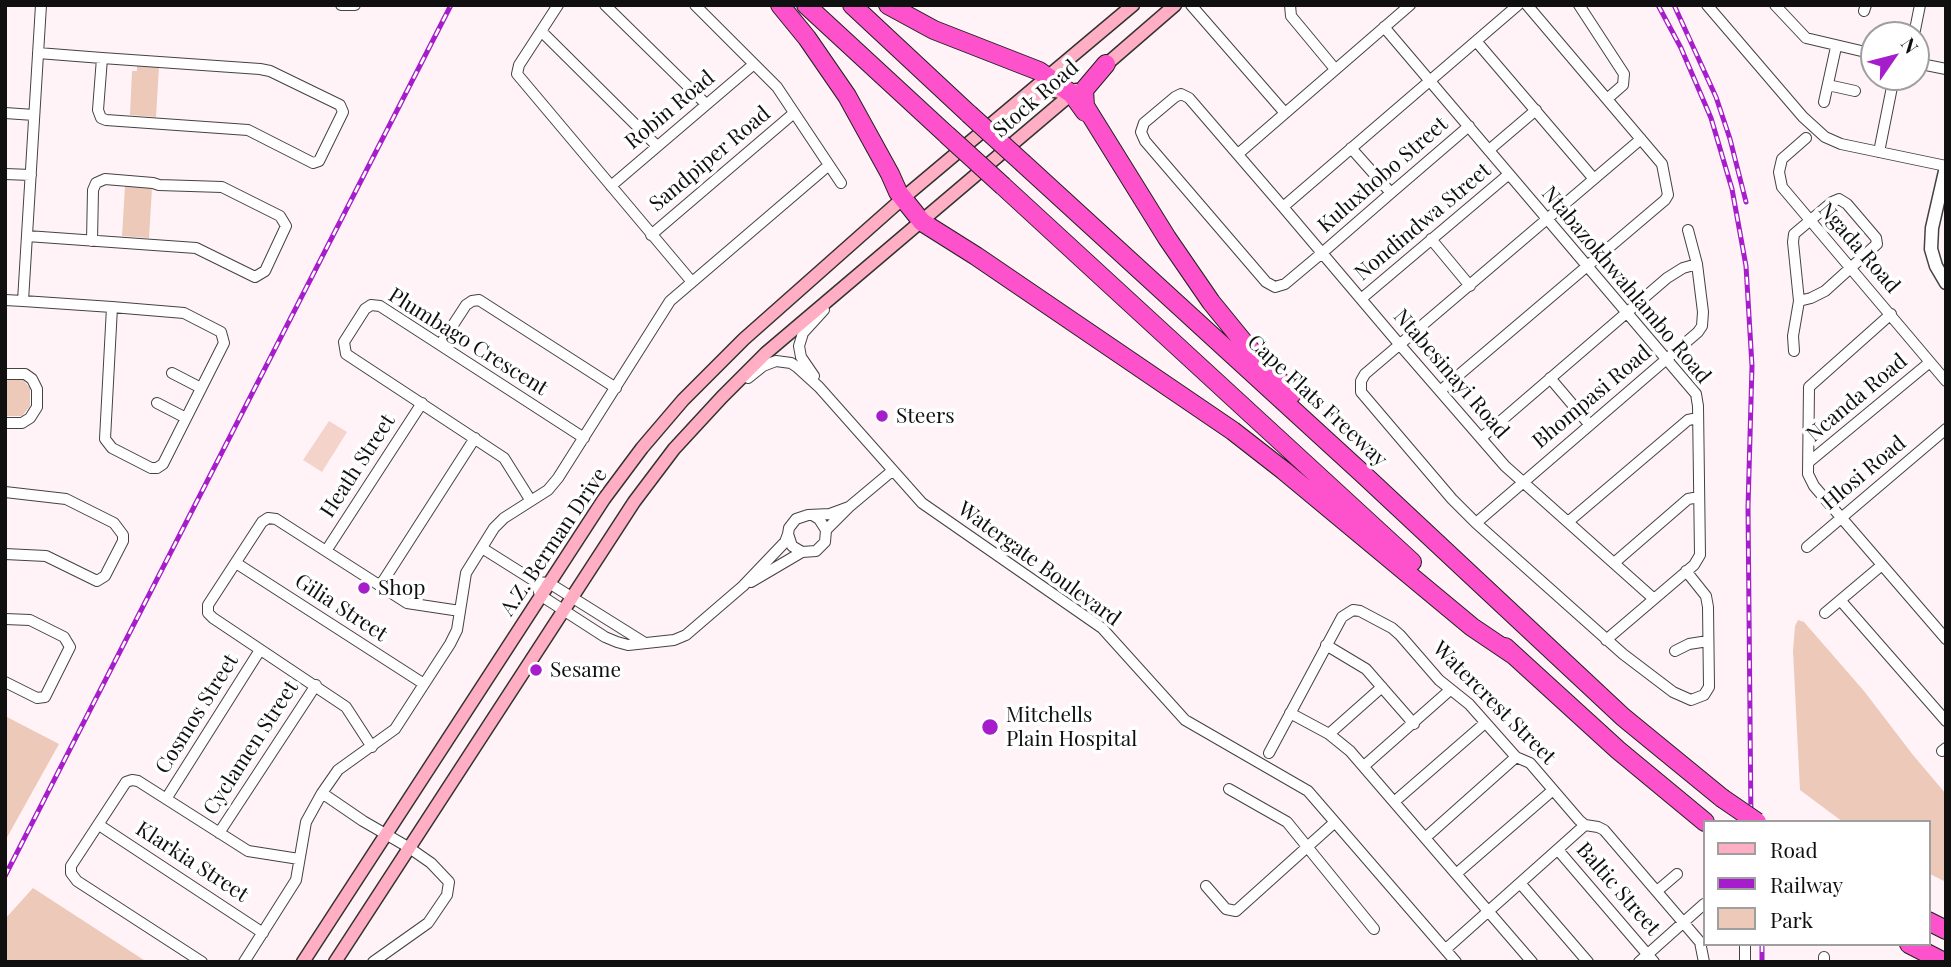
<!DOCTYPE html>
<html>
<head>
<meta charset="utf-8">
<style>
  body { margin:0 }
  #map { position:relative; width:1951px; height:967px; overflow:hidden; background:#fff3f7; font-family:"Playfair Display",serif }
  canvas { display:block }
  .frame { position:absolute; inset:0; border:7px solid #101010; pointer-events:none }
  .legend { position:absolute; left:1703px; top:820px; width:228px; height:126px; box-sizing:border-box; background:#fff; border:2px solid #9f9f9f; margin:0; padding:9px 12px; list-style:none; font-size:21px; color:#101010 }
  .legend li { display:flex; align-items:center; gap:14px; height:35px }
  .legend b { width:35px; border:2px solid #9f9f9f }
  .north { position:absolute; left:1860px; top:21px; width:70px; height:70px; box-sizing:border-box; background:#fff; border:2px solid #9f9f9f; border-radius:50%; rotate:55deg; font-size:19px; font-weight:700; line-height:28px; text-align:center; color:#101010 }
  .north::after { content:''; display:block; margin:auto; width:24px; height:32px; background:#a61dcb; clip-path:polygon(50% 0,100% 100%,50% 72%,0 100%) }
</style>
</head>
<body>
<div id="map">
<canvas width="1951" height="967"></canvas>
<div class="frame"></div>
<ul class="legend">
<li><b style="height:9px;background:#ffaec4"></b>Road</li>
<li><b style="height:9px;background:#a61dcb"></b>Railway</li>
<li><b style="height:19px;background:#edc9b9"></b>Park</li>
</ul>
<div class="north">N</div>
</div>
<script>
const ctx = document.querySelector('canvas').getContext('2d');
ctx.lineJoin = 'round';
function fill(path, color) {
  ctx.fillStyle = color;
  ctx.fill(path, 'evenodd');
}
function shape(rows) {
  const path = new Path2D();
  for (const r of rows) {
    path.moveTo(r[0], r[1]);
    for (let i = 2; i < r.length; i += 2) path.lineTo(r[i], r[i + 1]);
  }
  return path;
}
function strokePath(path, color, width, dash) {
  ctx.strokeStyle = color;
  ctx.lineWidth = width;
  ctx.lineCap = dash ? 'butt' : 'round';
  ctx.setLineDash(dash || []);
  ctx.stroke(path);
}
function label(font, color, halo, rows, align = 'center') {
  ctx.font = font + ' "Playfair Display",serif';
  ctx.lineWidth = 7;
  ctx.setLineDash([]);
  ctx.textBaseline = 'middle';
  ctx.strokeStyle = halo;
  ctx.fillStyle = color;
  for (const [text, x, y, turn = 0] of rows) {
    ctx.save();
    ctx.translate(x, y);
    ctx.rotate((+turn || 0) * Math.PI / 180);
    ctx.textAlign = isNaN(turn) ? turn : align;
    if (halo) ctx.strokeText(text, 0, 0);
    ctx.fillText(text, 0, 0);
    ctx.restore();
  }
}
const green = shape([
  [137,65,159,67,156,117,130,115,132,71,137,71],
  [125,186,152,188,149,238,122,236],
  [11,379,23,380,30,388,30,406,22,416,5,416,5,381],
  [1798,620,1804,622,1864,691,1913,755,1946,794,1946,882,1928,873,1928,822,1843,822,1800,790,1793,651,1795,626],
  [5,716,59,744,5,841],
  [33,888,147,962,5,962,5,919]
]);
const pitch = shape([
  [329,421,347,432,322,472,303,460]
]);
const minor = shape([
  [341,5,355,5],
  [558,5,519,65,517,74,692,282],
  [605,5,706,104],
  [695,5,777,87,841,183],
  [1191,5,1285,113],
  [1290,5,1291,16,1335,69],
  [1579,5,1624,74,1623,85,1607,99],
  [1707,5,1803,117,1825,137,1841,144,1946,166],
  [1775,5,1806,38,1874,54],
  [1864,11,1866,5],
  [1384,27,1696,394,1698,406,1700,555,1694,565,1606,640],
  [541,31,657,146],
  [1914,35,1920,5],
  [1476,41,1594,179],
  [38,53,102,58,260,69,270,71,340,105,343,112,319,161,313,163,248,130,106,120,101,118,98,110,102,58],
  [1916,63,1946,69],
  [1828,85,1855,91],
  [1824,102,1836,47],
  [5,113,34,115],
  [1469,126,1391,193,1322,253,1285,284,1275,287,1266,282,1145,141,1141,132,1144,123,1175,97,1181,94,1189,98,1283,207,1400,345,1505,466,1654,599],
  [1806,138,1782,159,1779,172,1782,187,1946,381],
  [1641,139,1365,374,1361,381,1361,392,1452,499,1476,523,1623,654,1673,692,1691,700,1704,695,1709,687,1708,607,1706,596,1686,571],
  [1351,148,1391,193],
  [1489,150,1536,110],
  [1879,152,1894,77],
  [1238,154,1410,5],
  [5,174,31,175],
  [611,186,754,64],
  [1283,207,1518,5],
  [651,235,794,113],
  [27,236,196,248,255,277,265,271,286,226,280,216,222,187,159,185,153,183,105,179,96,183,93,190,92,241],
  [1431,239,1470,286],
  [1361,299,1509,174],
  [5,300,23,301,112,307,184,313,221,332,224,343,163,464,157,468,151,468,112,448,105,439,112,307],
  [23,301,41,5],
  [1891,314,1809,387,1808,474,1814,486,1946,639],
  [440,345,466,305,472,301,479,300,616,388],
  [1794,351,1793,336,1799,301,1793,242,1794,234,1832,202,1839,199,1847,204,1876,238,1877,244,1825,291,1811,298,1799,301],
  [172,373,201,388],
  [5,374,25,374,32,379,37,389,37,407,30,418,22,423,5,423],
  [814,376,801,357,799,346,803,333,824,310],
  [748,378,763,366,776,361,791,363,797,367,819,387,922,503,1102,628,1185,720,1308,791,1456,962],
  [1550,378,1589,424],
  [1440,391,1665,200,1668,195,1662,164,1527,5],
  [157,403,186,418],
  [1481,438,1667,278,1683,268,1697,264],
  [1809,462,1930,362],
  [5,492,66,499,114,523,123,535,123,541,105,576,97,581,46,556,5,554],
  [531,501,504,458,346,354,344,342,365,309,371,305,380,306,584,438],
  [814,516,819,519,826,530,825,542,816,551,802,552,792,546,788,534,789,528,796,519,808,515,830,514,849,507],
  [1568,522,1688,420,1698,418],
  [1476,523,1698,332,1702,326,1703,312,1697,264,1688,230],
  [826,530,849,507,892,471],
  [1807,547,1946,429],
  [482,548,536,582,549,583,645,643],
  [326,551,422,403],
  [236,563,424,684],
  [1614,563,1688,499,1699,497],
  [536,582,540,595,605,637,617,642,628,645,674,640,686,635,743,586,785,542,788,534],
  [751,582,802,552],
  [380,586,475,438],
  [1841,601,1946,721],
  [1825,613,1882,565],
  [5,619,30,620,64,637,70,647,45,697,37,698,5,682],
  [1326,645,1366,669,1414,724],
  [1675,651,1689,644,1708,641],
  [1290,713,1329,734,1350,751,1532,962],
  [1329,734,1382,687],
  [372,747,346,707,213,618,208,613,208,605,262,522,268,518,276,519,407,603,460,611],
  [1942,751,1946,748],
  [1269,753,1342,617,1353,610,1360,611,1392,628,1400,635,1439,680,1469,704,1516,757,1530,763,1579,820,1585,825,1598,827,1604,830,1700,942,1704,962],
  [1364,766,1450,690],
  [1229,789,1287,822,1374,929],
  [322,793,363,821,408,847,431,863,449,882,447,895,428,923,373,962],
  [166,799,260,650],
  [1394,802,1485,723],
  [99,825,263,933],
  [219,833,316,685],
  [1425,838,1516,757],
  [1558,850,1654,962],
  [1456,874,1553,790],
  [1520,883,1588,962],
  [1206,886,1226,909,1236,911,1335,822],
  [1657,891,1677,874],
  [1446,949,1585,825],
  [202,962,77,881,71,873,71,866,126,782,132,780,138,781,248,851,299,859],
  [244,962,296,880,306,822,322,793,338,770,395,729,450,644,457,630,466,573,494,528,504,518,548,490,558,478,670,301,829,165],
  [1639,962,1704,904],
  [1745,962,1745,944],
  [1824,962,1824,957]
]);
const tertiary = shape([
  [1946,167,1932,228,1931,249,1936,266,1946,283]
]);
const secondary = shape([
  [1101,69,1175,5],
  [1030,102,1049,90,1067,93],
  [303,962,604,499,642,448,683,400,744,339,902,199,1133,5],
  [335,962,634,502,674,449,722,397,766,353,1076,90]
]);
const motorway = shape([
  [780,5,807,38,847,96,890,174,898,192,922,222,976,256,1233,431,1283,470,1472,627,1512,654],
  [806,5,947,135],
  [852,5,969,114],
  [888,5,934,30,1039,71,1072,94,1085,112],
  [1106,64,1084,90,1085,106,1167,238,1211,302,1246,345,1292,394],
  [1024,164,1364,475,1623,717,1722,798],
  [1003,186,1412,562],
  [1505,647,1618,750,1705,822],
  [1928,921,1946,930],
  [1909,944,1944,962]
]);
const rail = shape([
  [1658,5,1681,48,1711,118,1732,189,1746,266,1752,366,1748,507,1751,822],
  [1674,5,1716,97,1730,139,1746,202],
  [5,876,451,5],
  [1762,944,1762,962]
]);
const motorwayBridge = shape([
  [969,114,1024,164],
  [947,135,1003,186],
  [1722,798,1757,822]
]);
const markers = [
  [882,416,7,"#a61dcb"],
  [364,588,7,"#a61dcb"],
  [536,670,7,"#a61dcb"],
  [990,727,9,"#a61dcb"]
];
const streetNames = [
  ["Stock Road",1036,99,-41],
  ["Robin Road",670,110,-40],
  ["Sandpiper Road",710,159,-40],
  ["Kuluxhobo Street",1383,175,-41],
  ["Nondindwa Street",1423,222,-40],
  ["Ngada Road",1859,248,49],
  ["Ntabazokhwahlambo Road",1626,285,50],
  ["Plumbago Crescent",468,342,32],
  ["Ntabesinayi Road",1451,374,49],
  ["Bhompasi Road",1592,397,-40],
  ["Ncanda Road",1857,398,-40],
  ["Cape Flats Freeway",1317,401,43],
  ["Heath Street",358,466,-57],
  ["Hlosi Road",1864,473,-40],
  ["A.Z. Berman Drive",554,542,-56],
  ["Watergate Boulevard",1039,564,36],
  ["Gilia Street",341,608,33],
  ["Watercrest Street",1494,703,45],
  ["Cosmos Street",197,714,-58],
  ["Cyclamen Street",251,748,-57],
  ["Klarkia Street",192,862,33],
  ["Baltic Street",1618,889,49]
];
const poiNames = [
  ["Steers",896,416],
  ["Shop",378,588],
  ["Sesame",550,670],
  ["Mitchells",1006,715],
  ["Plain Hospital",1006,739]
];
fill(green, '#edc9b9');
fill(pitch, '#f4d3cb');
strokePath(minor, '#434343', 12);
strokePath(tertiary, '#434343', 15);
strokePath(secondary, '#323232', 15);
strokePath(motorway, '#212121', 20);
strokePath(minor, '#fff', 10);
strokePath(tertiary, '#fff', 12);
strokePath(secondary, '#ffaec4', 12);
strokePath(motorway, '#fd52cb', 18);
strokePath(rail, '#a61dcb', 5);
strokePath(rail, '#fff', 2.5, [8]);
strokePath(motorwayBridge, '#212121', 20, []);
strokePath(motorwayBridge, '#fd52cb', 18);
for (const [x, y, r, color] of markers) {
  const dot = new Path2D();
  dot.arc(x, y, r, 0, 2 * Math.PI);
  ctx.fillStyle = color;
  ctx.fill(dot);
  strokePath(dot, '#fff', 2.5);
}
label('21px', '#101010', '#fff', streetNames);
label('21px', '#101010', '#fff', poiNames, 'left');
</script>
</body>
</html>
